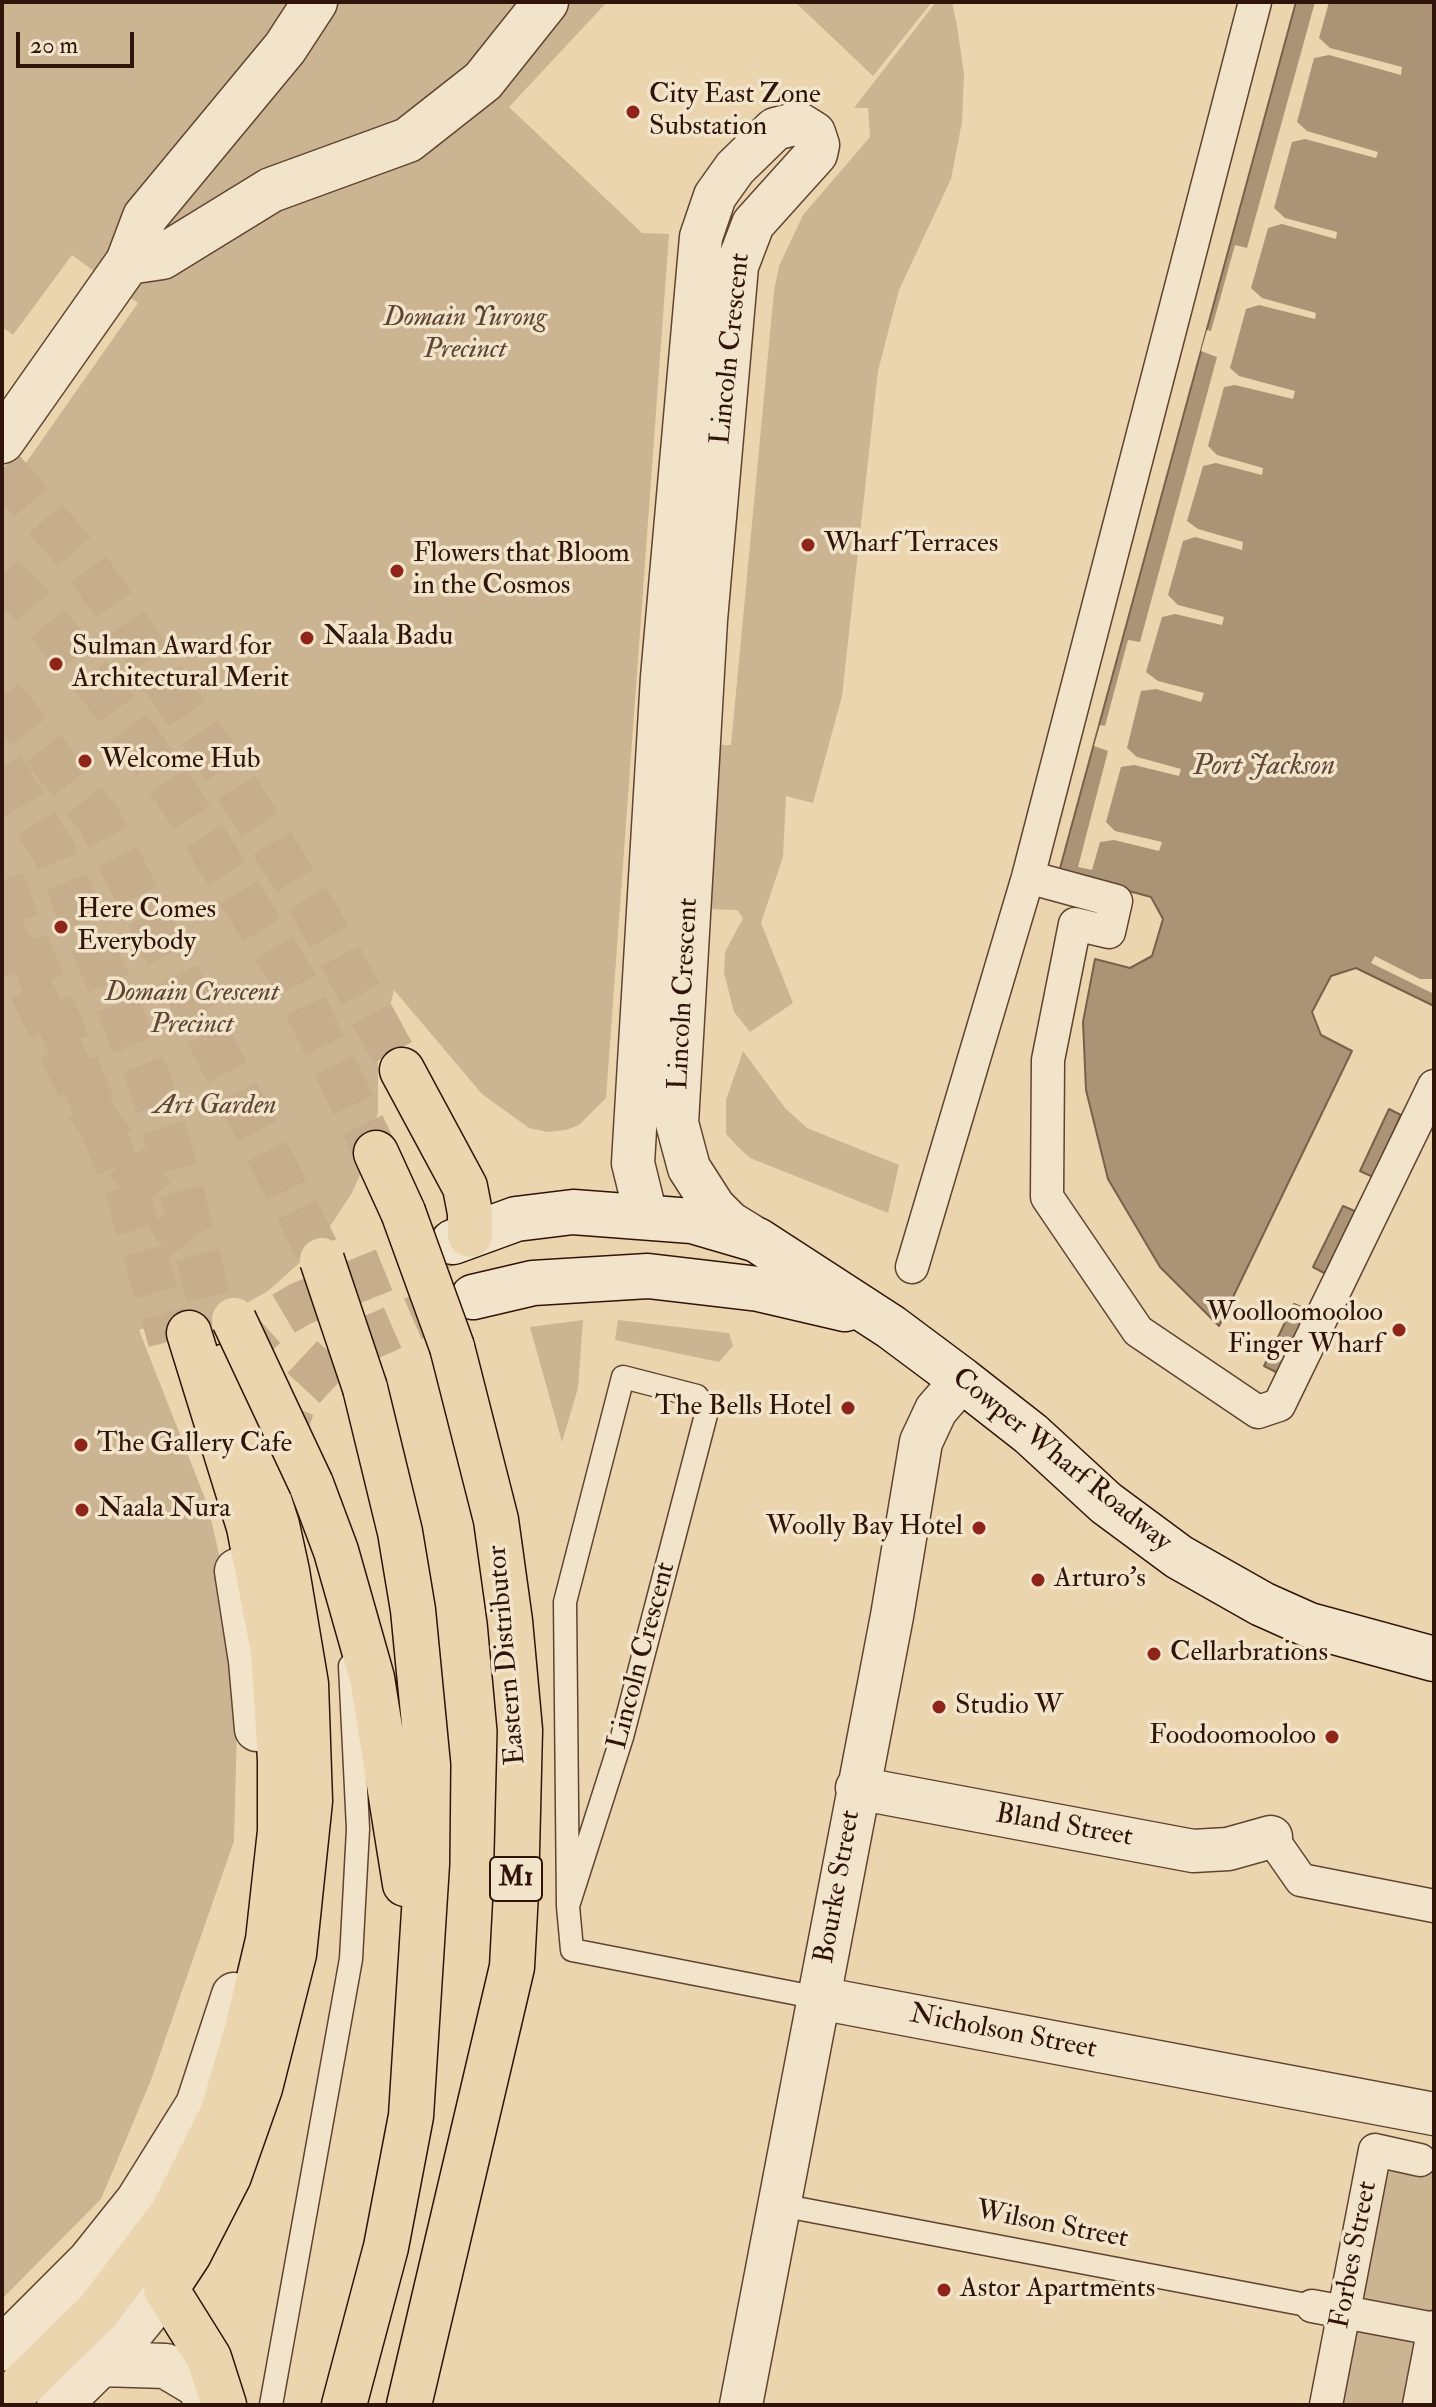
<!DOCTYPE html>
<html>
<head>
<meta charset="utf-8">
<style>
  body { margin:0 }
  #map { position:relative; width:1436px; height:2407px; overflow:hidden; background:#ebd5ae; font-family:"IM FELL Double Pica",serif }
  canvas { display:block }
  .frame { position:absolute; inset:0; border:4px solid #301409; pointer-events:none }
  .scale { position:absolute; left:16px; top:32px; width:118px; height:36px; box-sizing:border-box; border:4px solid #301409; border-top:0; padding-left:10px; font-size:24px; line-height:28px; white-space:nowrap; color:#301409; -webkit-text-stroke:6px #f2e4ca; paint-order:stroke }
</style>
</head>
<body>
<div id="map">
<canvas width="1436" height="2407"></canvas>
<div class="frame"></div>
<div class="scale">20 m</div>
</div>
<script>
const ctx = document.querySelector('canvas').getContext('2d');
ctx.lineJoin = 'round';
function fill(path, color) {
  ctx.fillStyle = color;
  ctx.fill(path, 'evenodd');
}
function shape(rows) {
  const path = new Path2D();
  for (const r of rows) {
    path.moveTo(r[0], r[1]);
    for (let i = 2; i < r.length; i += 2) path.lineTo(r[i], r[i + 1]);
  }
  return path;
}
function strokePath(path, color, width, dash) {
  ctx.strokeStyle = color;
  ctx.lineWidth = width;
  ctx.lineCap = dash ? 'butt' : 'round';
  ctx.setLineDash(dash || []);
  ctx.stroke(path);
}
function label(font, color, halo, rows, align = 'center') {
  ctx.font = font + ' "IM FELL Double Pica",serif';
  ctx.lineWidth = 7;
  ctx.setLineDash([]);
  ctx.textBaseline = 'middle';
  ctx.strokeStyle = halo;
  ctx.fillStyle = color;
  for (const [text, x, y, turn = 0] of rows) {
    ctx.save();
    ctx.translate(x, y);
    ctx.rotate((+turn || 0) * Math.PI / 180);
    ctx.textAlign = isNaN(turn) ? turn : align;
    if (halo) ctx.strokeText(text, 0, 0);
    ctx.fillText(text, 0, 0);
    ctx.restore();
  }
}
const green = shape([
  [2,2,607,2,509,107,642,233,669,234,606,1098,579,1125,566,1130,548,1132,529,1128,482,1094,394,990,378,1055,378,1112,365,1163,352,1193,315,1249,268,1291,206,1326,158,1345,150,1326,139,1330,208,1506,225,1580,238,1691,234,1841,151,2080,101,2199,2,2299,2,497,138,303,72,255,13,335,2,327],
  [795,2,932,2,873,76],
  [936,2,952,2,957,26,964,74,962,122,951,179,899,290,878,371,842,696,813,803,786,796,783,857,761,923,793,1003,750,1032,734,1012,724,973,725,952,743,918,737,910,707,909,714,745,731,745,774,291,779,266,803,215,870,137,868,108,854,108],
  [743,1051,785,1108,807,1128,899,1165,888,1213,750,1158,736,1145,726,1134,726,1100],
  [583,1320,578,1388,562,1442,530,1327],
  [618,1320,729,1333,733,1346,719,1362,615,1340],
  [1370,2145,1434,2157,1434,2358,1425,2405,1322,2405]
]);
const water = shape([
  [1296,2,1434,2,1434,1006,1356,968,1331,976,1312,1012,1321,1035,1352,1051,1219,1326,1160,1267,1108,1179,1086,1090,1083,1022,1095,959,1130,968,1152,956,1163,919,1151,897,1059,872,1296,2],
  [1389,1109,1401,1115,1373,1177,1360,1171,1389,1109],
  [1343,1206,1357,1212,1326,1274,1313,1267,1343,1206],
  [1294,1304,1308,1310,1278,1373,1264,1366,1294,1304]
]);
const pier = shape([
  [1315,2,1329,2,1319,38,1330,48,1402,67,1401,75,1329,55,1314,58,1297,122,1307,131,1378,152,1376,158,1305,139,1292,142,1274,208,1285,218,1337,232,1336,239,1282,224,1268,228,1251,288,1262,298,1316,313,1315,319,1259,305,1246,309,1230,368,1239,376,1295,391,1293,399,1235,385,1224,387,1208,446,1217,455,1263,468,1262,475,1216,463,1203,466,1187,521,1198,529,1243,542,1242,550,1195,537,1183,541,1168,595,1178,605,1224,617,1222,625,1175,614,1162,617,1146,672,1158,681,1204,693,1201,702,1156,689,1141,691,1127,748,1137,757,1181,769,1179,776,1134,765,1121,767,1106,822,1115,831,1162,842,1159,851,1114,840,1100,842,1092,870,1078,867,1108,751,1094,746,1100,725,1105,726,1128,640,1140,642,1217,357,1201,351,1207,330,1211,331,1235,245,1247,248],
  [1375,956,1420,979,1434,979,1434,994,1371,963]
]);
const tertiaryTunnel = shape([
  [2,881,126,1187,170,1341]
]);
const secondaryTunnel = shape([
  [233,1356,273,1320,300,1304,453,1242],
  [277,1448,298,1394,337,1352,445,1305,472,1297]
]);
const motorwayTunnel = shape([
  [2,469,86,565,230,777,320,920,402,1070],
  [2,576,30,603,103,691,179,797,293,979,376,1153],
  [2,697,98,818,317,1250],
  [2,767,54,852,149,1081,172,1155,215,1324],
  [2,929,90,1110,187,1243]
]);
const service = shape([
  [568,1906,565,1602,623,1377,697,1396,707,1411,622,1737,568,1906,572,1950,819,1998],
  [780,2205,1312,2306],
  [271,2405,351,1959,358,1829,350,1666]
]);
const pedestrian = shape([
  [1028,877,1116,901,1109,932,1075,924,1048,1060,1047,1197,1138,1331,1258,1412,1279,1405,1434,1086],
  [912,1267,1028,877,1255,2],
  [1271,1837,1301,1880,1434,1906],
  [1312,2306,1434,2329],
  [1326,2405,1375,2150,1420,2160],
  [1419,2405,1434,2327]
]);
const minor = shape([
  [646,1216,633,1163,662,677,701,237,715,196,735,168,775,129,798,123,814,133,818,145,816,154,753,224,737,266,706,620,677,1123,689,1168,714,1207,730,1223,756,1239],
  [857,1788,1193,1851,1228,1849,1271,1837],
  [819,1998,1434,2114],
  [741,2405,892,1616,921,1442,936,1410,962,1380]
]);
const tertiary = shape([
  [128,262,162,257,271,190,408,140,483,81,546,2],
  [2,441,128,262,145,217,285,48,315,2],
  [237,1571,251,1661,257,1729],
  [2,2349,90,2261,138,2201,198,2105,234,1995],
  [101,2364,166,2366,198,2385,209,2405],
  [59,2405,123,2342,166,2289]
]);
const secondary = shape([
  [453,1242,516,1219,573,1212,692,1221,757,1240,891,1327,962,1380,1031,1434,1106,1503,1179,1557,1262,1604,1309,1625,1434,1659],
  [473,1297,533,1283,648,1276,759,1289,845,1309]
]);
const primary = shape([
  [224,2405,209,2358,166,2289,189,2254,229,2176,260,2088,294,1954,310,1801,306,1684,287,1571,277,1525,226,1366]
]);
const motorway = shape([
  [402,1070,465,1187,470,1213,470,1235],
  [376,1153,403,1212],
  [311,1484,336,1551,372,1678,405,1884],
  [2,2405,98,2311,173,2212,222,2114,247,2029,268,1940,280,1831,280,1760,273,1651,249,1527,189,1333],
  [344,2405,386,2247,411,2116,427,1864,428,1765,413,1610,400,1532,365,1388],
  [409,2405,512,1967,516,1892,520,1730,510,1621,496,1520,452,1347]
]);
const motorwayBridge = shape([
  [403,1212,452,1347],
  [322,1260,365,1388],
  [234,1320,311,1484]
]);
const markers = [
  [633,112,8,"#8f2418"],
  [808,545,8,"#8f2418"],
  [397,571,8,"#8f2418"],
  [307,638,8,"#8f2418"],
  [56,664,8,"#8f2418"],
  [85,761,8,"#8f2418"],
  [61,927,8,"#8f2418"],
  [1399,1330,8,"#8f2418"],
  [848,1408,8,"#8f2418"],
  [81,1445,8,"#8f2418"],
  [82,1510,8,"#8f2418"],
  [979,1528,8,"#8f2418"],
  [1038,1580,8,"#8f2418"],
  [1154,1654,8,"#8f2418"],
  [939,1707,8,"#8f2418"],
  [1332,1737,8,"#8f2418"],
  [944,2290,8,"#8f2418"]
];
const shields = [
  [516,1879,52]
];
const shieldNames = [
  ["M1",516,1879]
];
const poiNames = [
  ["City East Zone",649,96],
  ["Substation",649,128],
  ["Wharf Terraces",824,545],
  ["Flowers that Bloom",413,555],
  ["in the Cosmos",413,587],
  ["Naala Badu",323,638],
  ["Sulman Award for",72,648],
  ["Architectural Merit",72,680],
  ["Welcome Hub",101,761],
  ["Here Comes",77,911],
  ["Everybody",77,943],
  ["Woolloomooloo",1383,1314,"right"],
  ["Finger Wharf",1383,1346,"right"],
  ["The Bells Hotel",832,1408,"right"],
  ["The Gallery Cafe",97,1445],
  ["Naala Nura",98,1510],
  ["Woolly Bay Hotel",963,1528,"right"],
  ["Arturo’s",1054,1580],
  ["Cellarbrations",1170,1654],
  ["Studio W",955,1707],
  ["Foodoomooloo",1316,1737,"right"],
  ["Astor Apartments",960,2290]
];
const parkNames = [
  ["Domain Yurong",465,319],
  ["Precinct",465,351],
  ["Domain Crescent",192,994],
  ["Precinct",192,1026],
  ["Art Garden",215,1107]
];
const streetNames = [
  ["Lincoln Crescent",732,349,-84],
  ["Lincoln Crescent",685,994,-87],
  ["Cowper Wharf Roadway",1061,1461,39],
  ["Eastern Distributor",508,1655,-95],
  ["Lincoln Crescent",643,1656,-75],
  ["Bland Street",1064,1827,10],
  ["Bourke Street",839,1887,-80],
  ["Nicholson Street",1003,2033,11],
  ["Wilson Street",1052,2226,11],
  ["Forbes Street",1355,2255,-79]
];
const waterNames = [
  ["Port Jackson",1264,768]
];
fill(green, '#cbb492');
fill(water, '#ab9376');
strokePath(water, '#7a604a', 2);
fill(pier, '#ebd5ae');
strokePath(tertiaryTunnel, '#c6ae8d', 44, [44, 22]);
strokePath(secondaryTunnel, '#c6ae8d', 44, [44, 22]);
strokePath(motorwayTunnel, '#c6ae8d', 44, [44, 22]);
strokePath(service, '#5f4432', 25);
strokePath(pedestrian, '#5f4432', 35);
strokePath(minor, '#5f4432', 45);
strokePath(tertiary, '#5f4432', 47);
strokePath(secondary, '#301409', 47);
strokePath(primary, '#301409', 47);
strokePath(motorway, '#301409', 47);
strokePath(service, '#f2e4ca', 22);
strokePath(pedestrian, '#f2e4ca', 32);
strokePath(minor, '#f2e4ca', 42);
strokePath(tertiary, '#f2e4ca', 44);
strokePath(secondary, '#f2e4ca', 44);
strokePath(primary, '#ebd5ae', 44);
strokePath(motorway, '#ebd5ae', 44);
strokePath(motorwayBridge, '#301409', 47, []);
strokePath(motorwayBridge, '#ebd5ae', 44);
for (const [x, y, r, color] of markers) {
  const dot = new Path2D();
  dot.arc(x, y, r, 0, 2 * Math.PI);
  ctx.fillStyle = color;
  ctx.fill(dot);
  strokePath(dot, '#f2e4ca', 3);
}
for (const [x, y, w] of shields) {
  const box = new Path2D();
  box.roundRect(x - w / 2, y - 22, w, 44, 6);
  ctx.fillStyle = '#f2e4ca';
  ctx.fill(box);
  strokePath(box, '#301409', 2);
}
label('bold 26px', '#301409', null, shieldNames);
label('28px', '#301409', '#f2e4ca', poiNames, 'left');
label('italic 28px', '#5e4432', '#f2e4ca', parkNames);
label('28px', '#301409', '#f2e4ca', streetNames);
label('italic 30px', '#614735', '#f2e4ca', waterNames);
</script>
</body>
</html>
